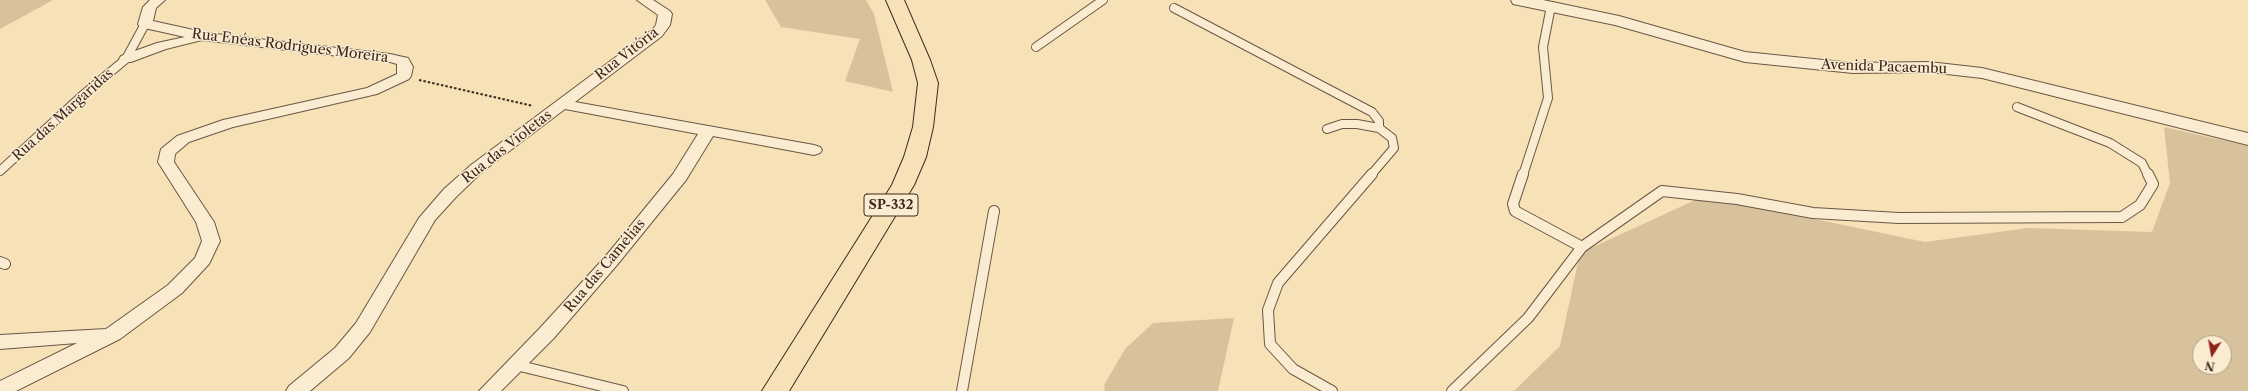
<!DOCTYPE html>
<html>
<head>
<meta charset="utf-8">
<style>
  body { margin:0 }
  #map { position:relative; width:2248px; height:391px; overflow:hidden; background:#f6e2b6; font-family:"Libre Caslon Text",serif }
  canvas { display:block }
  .north { position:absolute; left:2192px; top:335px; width:40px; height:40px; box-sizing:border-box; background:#f9ecd0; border:1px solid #ae9e8a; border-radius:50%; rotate:191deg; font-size:11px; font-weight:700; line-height:16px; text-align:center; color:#3e2820 }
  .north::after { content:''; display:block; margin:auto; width:14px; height:18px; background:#8f2418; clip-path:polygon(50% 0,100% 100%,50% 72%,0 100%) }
</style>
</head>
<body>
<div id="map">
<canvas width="2248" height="391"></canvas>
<div class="north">N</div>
</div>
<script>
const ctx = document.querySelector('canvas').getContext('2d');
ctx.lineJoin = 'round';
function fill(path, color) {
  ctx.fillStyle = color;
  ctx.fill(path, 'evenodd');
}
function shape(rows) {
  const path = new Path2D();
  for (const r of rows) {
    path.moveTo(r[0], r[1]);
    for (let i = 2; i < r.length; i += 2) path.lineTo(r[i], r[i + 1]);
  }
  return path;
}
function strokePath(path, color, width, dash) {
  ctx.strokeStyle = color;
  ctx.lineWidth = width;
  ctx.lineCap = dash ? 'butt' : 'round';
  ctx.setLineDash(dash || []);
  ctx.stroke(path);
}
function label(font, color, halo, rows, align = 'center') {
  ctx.font = font + ' "Libre Caslon Text",serif';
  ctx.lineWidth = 3;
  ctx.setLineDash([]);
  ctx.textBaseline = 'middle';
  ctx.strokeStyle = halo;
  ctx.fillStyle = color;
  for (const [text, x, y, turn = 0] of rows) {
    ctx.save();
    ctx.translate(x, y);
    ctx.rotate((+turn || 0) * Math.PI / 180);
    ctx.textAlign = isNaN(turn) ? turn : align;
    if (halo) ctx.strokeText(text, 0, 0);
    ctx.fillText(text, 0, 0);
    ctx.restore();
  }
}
const green = shape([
  [0,0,53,0,0,29],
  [765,0,866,0,874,14,893,92,845,81,860,39,781,27],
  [2164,127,2248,146,2248,391,1514,391,1560,346,1580,253,1704,196,1925,242,2028,228,2152,232,2170,183],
  [2200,343,2224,343,2224,367,2200,367],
  [1234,318,1218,391,1105,391,1104,385,1125,349,1153,323]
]);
const path = shape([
  [419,80,533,106]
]);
const serviceFar1 = shape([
  [1174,8,1372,112,1379,121,1379,128],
  [1036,47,1103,0],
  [2017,107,2110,143,2142,163,2148,175],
  [1327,129,1342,124,1357,124,1379,128,1392,138,1394,148,1371,175],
  [0,171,84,94,126,59,145,24],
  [1523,175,1548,98,1543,47,1551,6]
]);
const service = shape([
  [1523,174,1513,204,1515,211,1582,247],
  [0,262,5,264],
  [516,365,623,391],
  [962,391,994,211],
  [1332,391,1293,369,1270,344,1268,310,1278,283,1372,174],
  [1452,391,1528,318,1582,247,1662,191,1737,199,1813,213,1899,218,2122,217,2140,205,2153,184,2148,174]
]);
const minor = shape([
  [150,0,165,0,156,8,153,21,207,33,390,54,408,58,413,67,411,76,409,79,377,94,233,127,189,142,175,154,174,162,214,222,220,241,209,264,182,293,120,339,16,391,0,391,0,381,77,343,0,349,0,335,106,329,168,285,195,258,202,241,196,222,158,162,161,149,177,136,223,120,367,88,397,74,397,64,390,62,202,40,166,49,131,62,121,62,119,59,121,56,157,43,185,37,140,27,138,24,143,7,150,0],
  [637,0,653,0,670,11,672,14,670,25,662,36,575,102,814,145,820,147,822,150,820,153,814,155,713,136,686,180,617,265,554,338,501,391,479,391,540,328,605,257,673,174,698,134,565,109,483,171,456,197,435,220,370,332,349,358,310,391,286,391,289,386,335,348,356,323,419,218,444,189,471,165,652,30,656,25,658,15,637,0]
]);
const tertiary = shape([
  [1511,0,1543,0,1619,16,1745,52,1853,63,1929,62,1982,68,2248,133,2248,145,1982,78,1929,72,1853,73,1745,62,1615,25,1513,4,1511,0]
]);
const primary = shape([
  [886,0,904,0,930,60,938,83,933,127,926,157,914,185,789,391,762,391,892,185,904,157,913,127,918,83,912,60,886,0]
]);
const shields = [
  [891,205,54]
];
const shieldNames = [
  ["SP-332",891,205]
];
const streetNames = [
  ["Rua Enéas Rodrigues Moreira",290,46,7],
  ["Rua Vitória",627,54,-38],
  ["Avenida Pacaembu",1884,67,2],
  ["Rua das Margaridas",63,115,-42],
  ["Rua das Violetas",507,147,-38],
  ["Rua das Camélias",605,266,-50]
];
fill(green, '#d7c29c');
strokePath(serviceFar1, '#6c5646', 10);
strokePath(service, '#6c5646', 12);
strokePath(minor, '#6c5646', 2);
strokePath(tertiary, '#6c5646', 2);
strokePath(primary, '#3e2820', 2);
strokePath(path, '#3e2820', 2, [2.5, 2]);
strokePath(serviceFar1, '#f9ecd0', 8);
strokePath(service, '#f9ecd0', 10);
fill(minor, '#f9ecd0');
fill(tertiary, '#f9ecd0');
fill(primary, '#f6e2b6');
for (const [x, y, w] of shields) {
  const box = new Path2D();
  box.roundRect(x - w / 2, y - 11, w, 22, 3);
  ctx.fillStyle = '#f9ecd0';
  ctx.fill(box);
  strokePath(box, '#3e2820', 1);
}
label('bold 13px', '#3e2820', null, shieldNames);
label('14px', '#3e2820', '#f9ecd0', streetNames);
</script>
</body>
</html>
